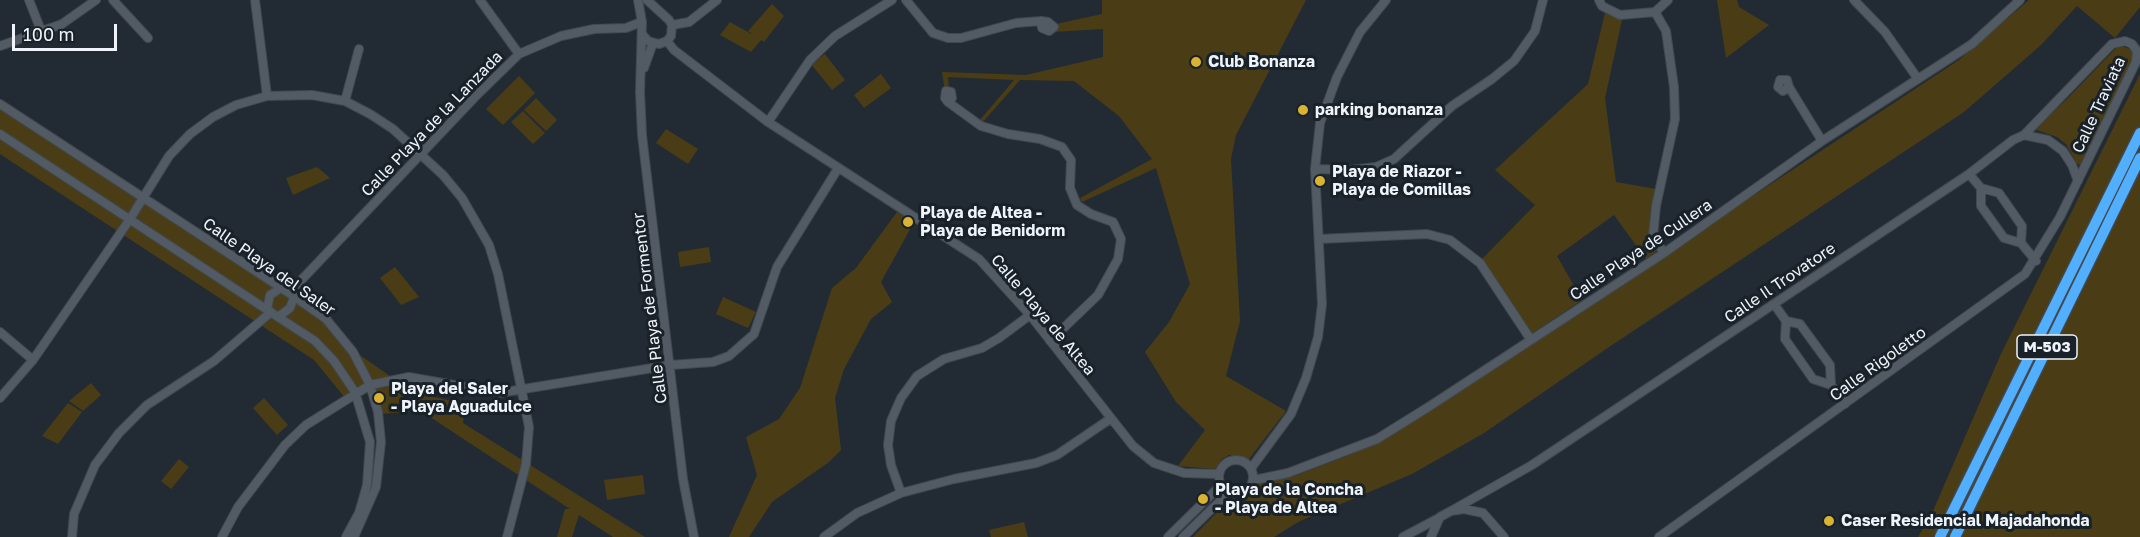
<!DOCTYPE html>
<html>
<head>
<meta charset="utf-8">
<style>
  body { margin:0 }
  #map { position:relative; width:2140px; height:537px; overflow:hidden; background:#222b33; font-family:"Golos Text",sans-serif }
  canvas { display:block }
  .scale { position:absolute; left:12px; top:24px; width:105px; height:27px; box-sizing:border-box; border:3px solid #eef4f9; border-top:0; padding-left:8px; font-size:18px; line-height:21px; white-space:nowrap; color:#eef4f9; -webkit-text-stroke:4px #192129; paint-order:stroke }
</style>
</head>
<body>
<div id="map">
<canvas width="2140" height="537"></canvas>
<div class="scale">100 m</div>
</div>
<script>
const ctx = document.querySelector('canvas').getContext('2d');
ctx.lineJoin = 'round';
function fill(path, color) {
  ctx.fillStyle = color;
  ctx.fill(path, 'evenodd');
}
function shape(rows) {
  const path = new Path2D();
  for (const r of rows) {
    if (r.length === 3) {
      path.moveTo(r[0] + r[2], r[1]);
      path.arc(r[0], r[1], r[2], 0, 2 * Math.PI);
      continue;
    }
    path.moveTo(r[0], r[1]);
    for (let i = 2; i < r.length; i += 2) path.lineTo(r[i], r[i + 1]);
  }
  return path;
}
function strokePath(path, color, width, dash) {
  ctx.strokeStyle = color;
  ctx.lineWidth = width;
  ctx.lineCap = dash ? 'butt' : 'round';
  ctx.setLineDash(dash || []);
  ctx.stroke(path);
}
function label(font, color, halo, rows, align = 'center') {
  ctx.font = font + ' "Golos Text",sans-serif';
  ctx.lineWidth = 6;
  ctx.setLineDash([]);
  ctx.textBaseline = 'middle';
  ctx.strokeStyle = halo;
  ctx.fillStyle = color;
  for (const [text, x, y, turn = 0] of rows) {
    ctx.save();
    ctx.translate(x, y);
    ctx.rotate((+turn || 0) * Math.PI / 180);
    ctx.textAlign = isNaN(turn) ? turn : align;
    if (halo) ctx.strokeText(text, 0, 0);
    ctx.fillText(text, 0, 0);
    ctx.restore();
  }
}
const green = shape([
  [1102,0,1306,0,1236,135,1231,159,1240,321,1226,376,1286,411,1249,459,1229,455,1222,459,1215,469,1178,466,1205,430,1176,402,1145,352,1169,322,1190,284,1156,168,1082,202,1080,198,1152,159,1119,116,1074,81,1020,80,982,123,979,121,1014,80,948,77,949,91,945,92,942,72,1026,75,1103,57,1103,29,1053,32,1056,24,1102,14],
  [1717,0,1737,0,1739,7,1769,25,1726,58],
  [2029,0,2140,0,2140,7,2115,38,2077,6,2041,45,1964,112,1609,347,1484,433,1412,474,1300,521,1274,537,1193,537,1231,498,1245,497,1256,483,1292,477,1349,455,1401,428,1959,60],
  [772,4,784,16,764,42,761,40,751,52,720,35,730,22,753,35,748,31],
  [1605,13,1622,20,1605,98,1616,182,1656,189,1653,205,1658,250,1646,259,1614,215,1557,256,1582,300,1531,334,1482,259,1535,205,1495,170,1588,84],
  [2119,45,2132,50,2132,63,2081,165,2077,164,2066,144,2057,137,2034,129,2067,99],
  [825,54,845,80,832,90,811,64],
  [881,74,891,88,864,108,854,95],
  [2140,74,2140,537,1918,537,1933,511,2000,356],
  [519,76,535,93,503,125,486,109],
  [536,98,557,120,546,131,524,110],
  [0,103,327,319,354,351,413,392,465,404,463,423,645,537,613,537,579,515,572,537,557,537,565,509,570,509,421,411,380,414,372,388,346,399,314,360,0,154],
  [523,111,545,133,533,144,511,122],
  [666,129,698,149,688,164,656,143],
  [317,167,330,178,293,195,286,178],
  [897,212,914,222,881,282,892,302,871,319,844,369,835,398,841,450,829,462,772,502,749,537,729,537,757,475,746,437,779,419,800,388,832,288,856,268],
  [709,247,711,262,680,267,678,252],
  [395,267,419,297,401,305,380,278],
  [723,297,756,312,748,328,716,314],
  [91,383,101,395,83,411,69,401],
  [264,398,288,425,277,435,253,408],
  [68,403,82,412,58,444,42,436],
  [179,459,189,467,171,489,161,481],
  [643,475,645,494,607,500,604,480],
  [1024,522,1028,537,991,537,989,530]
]);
const minor = shape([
  [29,0,42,33],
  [113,0,148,38],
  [255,0,267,96],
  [480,0,519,54],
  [638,0,642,22,640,92,642,135,683,479,694,537],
  [906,0,933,33,948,38,961,38,1016,23,1041,21,1048,22,1054,27,1049,31,1042,28,1041,21],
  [1599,0,1602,6,1620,15,1655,12,1668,0],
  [1854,0,1885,32,1918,79],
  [1655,12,1666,31,1674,87,1675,119,1656,206,1653,236,1664,253],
  [672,25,689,22,717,0],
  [642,34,648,41,659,44,667,41,671,36,672,25,669,20,647,0],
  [667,41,674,50,768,122,979,259,1030,315,1133,446,1154,463,1184,473,1217,474],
  [0,46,62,24,96,0],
  [644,68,653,43],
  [1780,80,1787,80,1789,87,1783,91,1778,87,1780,80],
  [1789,87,1822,141],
  [946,91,951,92,952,98,948,102,945,98,946,91],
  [345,101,359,49],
  [948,102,981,126,1008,134,1040,139,1062,147,1071,160,1070,188,1077,205,1091,214,1113,222,1121,239,1118,259,1098,295,1050,341],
  [0,104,289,293,326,319,353,352,370,385,378,412,381,442,376,487,354,537],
  [768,122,810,60,835,36,892,0],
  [0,134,278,317,315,341,334,361,355,392,370,442,367,485,359,513,346,537],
  [1315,169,1351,170,1376,167,1394,159,1452,106,1492,79,1514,61,1535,31,1543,0],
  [1969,174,1981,188,1981,206,2004,238,2021,243,2036,261],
  [1981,188,1999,193,2022,226,2021,243],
  [1319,239,1427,234,1450,240,1480,263,1531,340],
  [289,293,475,97,519,54,561,36,594,29,626,28,641,22],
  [1774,304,1786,321,1785,339,1813,379,1831,385,1845,404],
  [267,309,270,295,281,288],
  [278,317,290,308,294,297],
  [1786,321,1800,324,1830,365,1831,385],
  [0,332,33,360],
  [0,398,33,360,130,219,169,156,190,134,213,117,236,105,267,96,312,95,345,101,370,114,393,129,443,175,462,198,489,245,498,274,529,427,526,464,507,537],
  [1236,477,17],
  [1252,467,1291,414,1306,378,1318,337,1322,304,1315,169,1320,123,1337,77,1360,32,1386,0],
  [1254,480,1288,473,1377,439,1430,406,1664,253,1822,141,1972,44,2020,0],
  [901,493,891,465,888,445,891,421,901,398,917,376,944,359,982,348,999,338,1030,315],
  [1451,511,1532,465,1969,174,2013,140,2024,135,2048,140,2063,151,2072,165,2078,181],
  [72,537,74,514,95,465,119,433,147,405,214,361,271,312],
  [222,537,238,507,285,445,306,425,370,385,409,377,499,393,671,365,713,362,729,356,754,334,777,267,837,170],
  [824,537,857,513,901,493,954,479,1036,463,1057,455,1110,419],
  [1168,537,1220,486],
  [1183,537,1227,494],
  [1403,537,1439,518],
  [1431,537,1440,517,1451,511,1464,509,1483,513,1504,537],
  [1659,537,2025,274,2060,217,2136,62,2137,51,2132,44,2125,41,2112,44,2024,135]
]);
const highway = shape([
  [1940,537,2140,133],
  [1955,537,2140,158]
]);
const markers = [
  [1196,62,6,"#dab333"],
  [1303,110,6,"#dab333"],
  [1320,181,6,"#dab333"],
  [908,222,6,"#dab333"],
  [379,398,6,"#dab333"],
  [1203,499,6,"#dab333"],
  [1829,521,6,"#dab333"]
];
const shields = [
  [2047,347,60]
];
const shieldNames = [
  ["M-503",2047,347]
];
const poiNames = [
  ["Club Bonanza",1208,62],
  ["parking bonanza",1315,110],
  ["Playa de Riazor -",1332,172],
  ["Playa de Comillas",1332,190],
  ["Playa de Altea -",920,213],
  ["Playa de Benidorm",920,231],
  ["Playa del Saler",391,389],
  ["- Playa Aguadulce",391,407],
  ["Playa de la Concha",1215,490],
  ["- Playa de Altea",1215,508],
  ["Caser Residencial Majadahonda",1841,521]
];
const streetNames = [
  ["Calle Traviata",2099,105,-65],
  ["Calle Playa de la Lanzada",432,124,-46],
  ["Calle Playa de Cullera",1641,250,-34],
  ["Calle Playa del Saler",269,267,35],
  ["Calle Il Trovatore",1780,283,-34],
  ["Calle Playa de Formentor",650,308,-97],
  ["Calle Playa de Altea",1043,315,50],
  ["Calle Rigoletto",1878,364,-36]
];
fill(green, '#4a3d16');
strokePath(minor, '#414950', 10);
strokePath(highway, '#414950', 13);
strokePath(minor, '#525b64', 8);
strokePath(highway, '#52affd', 10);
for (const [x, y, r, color] of markers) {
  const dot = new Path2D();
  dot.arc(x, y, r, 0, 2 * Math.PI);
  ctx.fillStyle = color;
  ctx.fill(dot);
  strokePath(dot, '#192129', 2);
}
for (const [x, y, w] of shields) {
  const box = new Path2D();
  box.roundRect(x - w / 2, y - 12, w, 24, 4.5);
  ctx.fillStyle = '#192129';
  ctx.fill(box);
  strokePath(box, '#eef4f9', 1.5);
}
label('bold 15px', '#eef4f9', null, shieldNames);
label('bold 16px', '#eef4f9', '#192129', poiNames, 'left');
label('16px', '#eef4f9', '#192129', streetNames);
</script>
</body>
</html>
